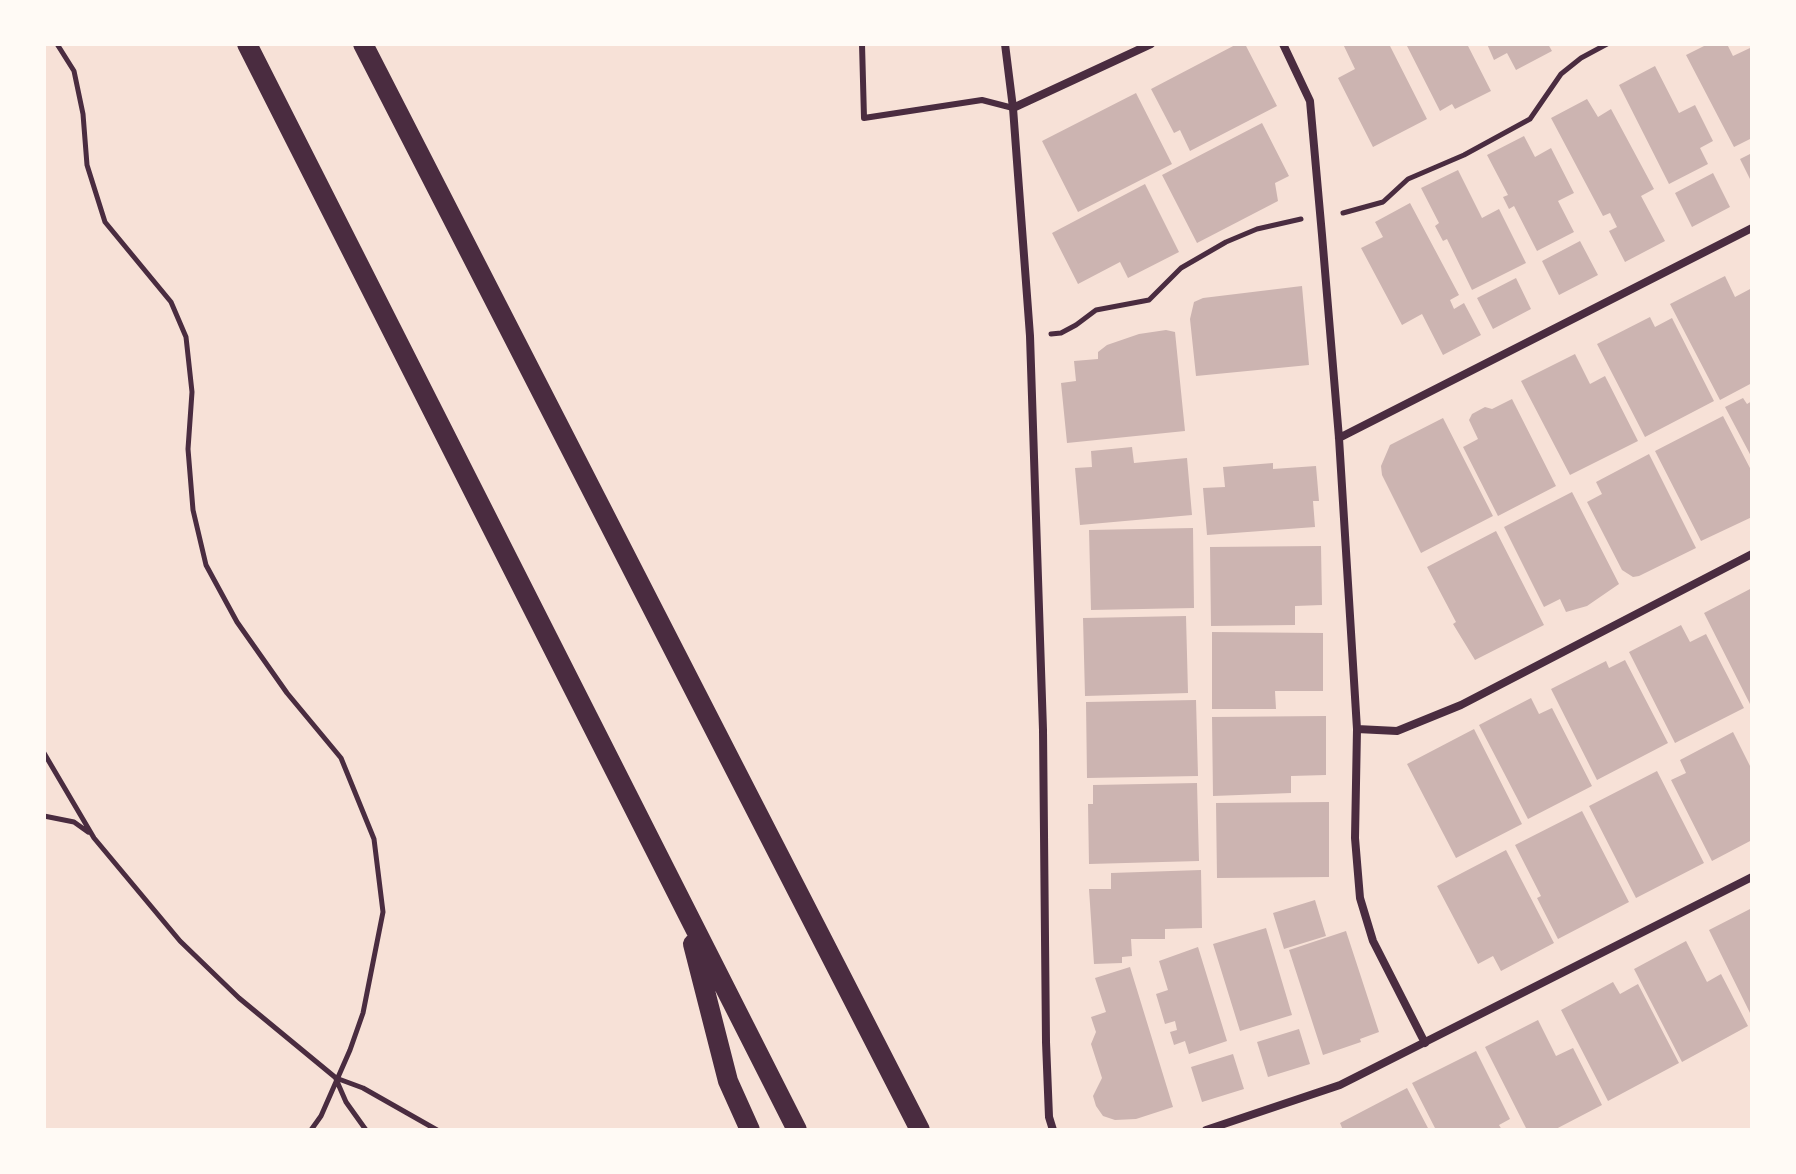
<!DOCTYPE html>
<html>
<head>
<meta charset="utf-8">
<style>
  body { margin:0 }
  #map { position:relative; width:1796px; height:1174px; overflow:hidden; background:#f7e1d7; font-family:"Nunito Sans",sans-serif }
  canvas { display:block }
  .frame { position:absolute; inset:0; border:46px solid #fffaf5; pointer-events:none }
</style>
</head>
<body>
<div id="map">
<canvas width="1796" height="1174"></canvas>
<div class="frame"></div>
</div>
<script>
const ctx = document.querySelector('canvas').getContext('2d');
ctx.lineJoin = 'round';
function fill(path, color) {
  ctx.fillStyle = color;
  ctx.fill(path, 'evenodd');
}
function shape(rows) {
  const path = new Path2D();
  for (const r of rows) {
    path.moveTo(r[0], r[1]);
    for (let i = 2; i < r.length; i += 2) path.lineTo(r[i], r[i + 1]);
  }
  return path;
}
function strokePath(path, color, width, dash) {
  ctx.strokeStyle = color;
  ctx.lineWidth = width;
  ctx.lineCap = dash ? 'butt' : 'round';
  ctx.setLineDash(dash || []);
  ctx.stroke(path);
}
const building = shape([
  [1237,44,1245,44,1277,106,1190,151,1180,130,1174,133,1151,89],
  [1343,44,1389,44,1427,119,1373,147,1338,78,1355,69],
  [1406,44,1467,44,1491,91,1455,109,1452,104,1440,111],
  [1487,44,1548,44,1552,51,1516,70,1507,53,1494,60],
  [1708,44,1727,44,1733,56,1750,48,1752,52,1752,138,1734,147,1686,55],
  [1655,66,1679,113,1695,105,1713,141,1700,148,1708,164,1669,184,1619,85],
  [1136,93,1172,164,1078,212,1042,141],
  [1587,99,1598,117,1611,109,1654,189,1641,196,1665,241,1625,262,1609,231,1617,227,1610,213,1603,216,1551,118],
  [1262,123,1289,176,1275,183,1278,201,1197,243,1162,175],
  [1524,136,1535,157,1551,148,1574,193,1558,201,1574,232,1537,251,1514,206,1509,209,1503,197,1508,195,1487,155],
  [1752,153,1752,183,1740,159],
  [1458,170,1482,218,1499,209,1526,263,1472,290,1447,239,1443,241,1435,226,1439,223,1421,188],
  [1713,173,1730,207,1692,227,1675,193],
  [1145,184,1179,252,1128,278,1120,262,1078,284,1052,233],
  [1410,203,1459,295,1450,300,1454,309,1464,303,1481,335,1443,355,1422,314,1402,325,1361,248,1383,237,1375,222],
  [1580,241,1598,275,1559,295,1542,261],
  [1725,276,1735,297,1752,288,1752,383,1720,400,1670,304],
  [1516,278,1531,309,1493,329,1477,298],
  [1302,286,1309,365,1196,376,1190,319,1194,302,1203,298],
  [1650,317,1655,327,1672,318,1714,401,1645,437,1597,344],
  [1166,330,1175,332,1185,431,1067,443,1061,383,1076,381,1074,361,1098,359,1098,352,1107,345,1139,334],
  [1575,354,1590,384,1605,376,1638,441,1570,475,1521,381],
  [1743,398,1747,404,1752,401,1752,458,1725,407],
  [1512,399,1556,486,1498,516,1463,447,1478,439,1469,420,1472,414,1485,407,1492,409],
  [1723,416,1752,472,1752,517,1701,541,1655,451],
  [1443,418,1493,516,1421,553,1382,475,1381,466,1390,445],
  [1132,447,1134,463,1187,458,1192,515,1080,525,1075,468,1092,467,1091,451],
  [1649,454,1696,548,1639,576,1633,577,1622,570,1587,502,1602,494,1596,482],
  [1273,463,1273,469,1316,466,1319,501,1313,501,1315,527,1207,535,1203,488,1225,487,1223,467],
  [1572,492,1619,584,1587,606,1566,612,1560,599,1544,607,1504,527],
  [1193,528,1194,608,1091,610,1089,530],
  [1496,531,1544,625,1475,660,1453,624,1456,622,1427,567],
  [1321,546,1322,605,1295,606,1295,625,1211,626,1210,547],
  [1752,588,1752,708,1704,613],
  [1186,616,1188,693,1085,696,1083,618],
  [1681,625,1690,642,1706,634,1744,708,1675,743,1629,652],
  [1212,632,1323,633,1323,691,1275,691,1276,709,1212,709],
  [1625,660,1668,743,1597,780,1551,689,1606,661,1609,668],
  [1531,698,1539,714,1552,708,1592,786,1528,819,1479,725],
  [1196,700,1198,776,1087,778,1086,702],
  [1326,716,1326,775,1291,776,1291,793,1213,796,1212,717],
  [1474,729,1522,824,1456,858,1407,764],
  [1733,732,1752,770,1752,840,1712,861,1671,780,1686,773,1680,760],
  [1657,771,1704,863,1636,898,1589,806],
  [1197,783,1199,861,1089,864,1088,804,1093,804,1093,785],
  [1329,802,1329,877,1217,878,1216,803],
  [1582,811,1629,902,1558,939,1537,898,1541,896,1515,845],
  [1506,850,1554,943,1501,971,1493,956,1478,964,1437,886],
  [1201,870,1202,928,1165,929,1165,939,1131,939,1132,956,1122,957,1122,963,1094,964,1089,889,1111,889,1111,873],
  [1315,900,1326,936,1284,949,1273,913],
  [1752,908,1752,1017,1709,930],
  [1266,928,1292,1015,1240,1031,1213,944],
  [1346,931,1379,1032,1360,1039,1361,1042,1323,1055,1289,950],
  [1686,941,1707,982,1721,974,1748,1026,1682,1062,1634,969],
  [1198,947,1227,1041,1189,1054,1185,1041,1174,1045,1170,1032,1177,1030,1175,1021,1165,1024,1156,994,1168,990,1159,961],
  [1130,967,1173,1107,1136,1119,1115,1120,1103,1116,1096,1106,1093,1096,1102,1078,1091,1044,1096,1032,1091,1017,1106,1012,1095,978],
  [1613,982,1620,994,1638,984,1679,1063,1608,1101,1561,1010],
  [1538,1020,1556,1056,1573,1048,1602,1105,1554,1130,1527,1130,1485,1047],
  [1299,1029,1310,1064,1268,1077,1257,1042],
  [1476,1051,1510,1119,1499,1125,1502,1130,1436,1130,1412,1083],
  [1233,1054,1244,1089,1202,1102,1191,1067],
  [1407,1088,1429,1130,1343,1130,1340,1123]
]);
const path = shape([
  [57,44,74,71,83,114,87,165,105,222,171,302,186,337,192,392,188,449,193,510,206,565,237,622,287,693,341,758,374,839,383,912,363,1013,350,1050,321,1116,311,1130],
  [1343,213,1383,202,1408,179,1464,155,1530,119,1561,74,1581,58,1607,44],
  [1051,334,1061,333,1076,325,1096,310,1149,300,1181,268,1226,242,1257,229,1301,219],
  [44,753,94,838,180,941,239,998,336,1078,363,1088,437,1130],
  [44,816,74,822,88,832],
  [336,1079,346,1102,366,1130]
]);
const service = shape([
  [862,44,864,118,982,100,1013,108]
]);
const minor = shape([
  [1005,44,1013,108,1030,336,1043,730,1046,1042,1049,1117,1053,1130],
  [1283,44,1310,101,1322,235,1339,438,1357,729,1355,838,1360,898,1373,941,1425,1043],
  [1013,108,1151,44],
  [1339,438,1752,228],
  [1357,729,1397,731,1461,705,1752,554],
  [1206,1130,1340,1085,1752,877]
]);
const primary = shape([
  [247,44,797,1130],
  [363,44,920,1130],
  [693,944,728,1081,750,1130]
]);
fill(building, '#ccb4b1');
strokePath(path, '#4a2c40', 5);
strokePath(service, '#4a2c40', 6);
strokePath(minor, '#4a2c40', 8);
strokePath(primary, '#4a2c40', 20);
</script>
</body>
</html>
